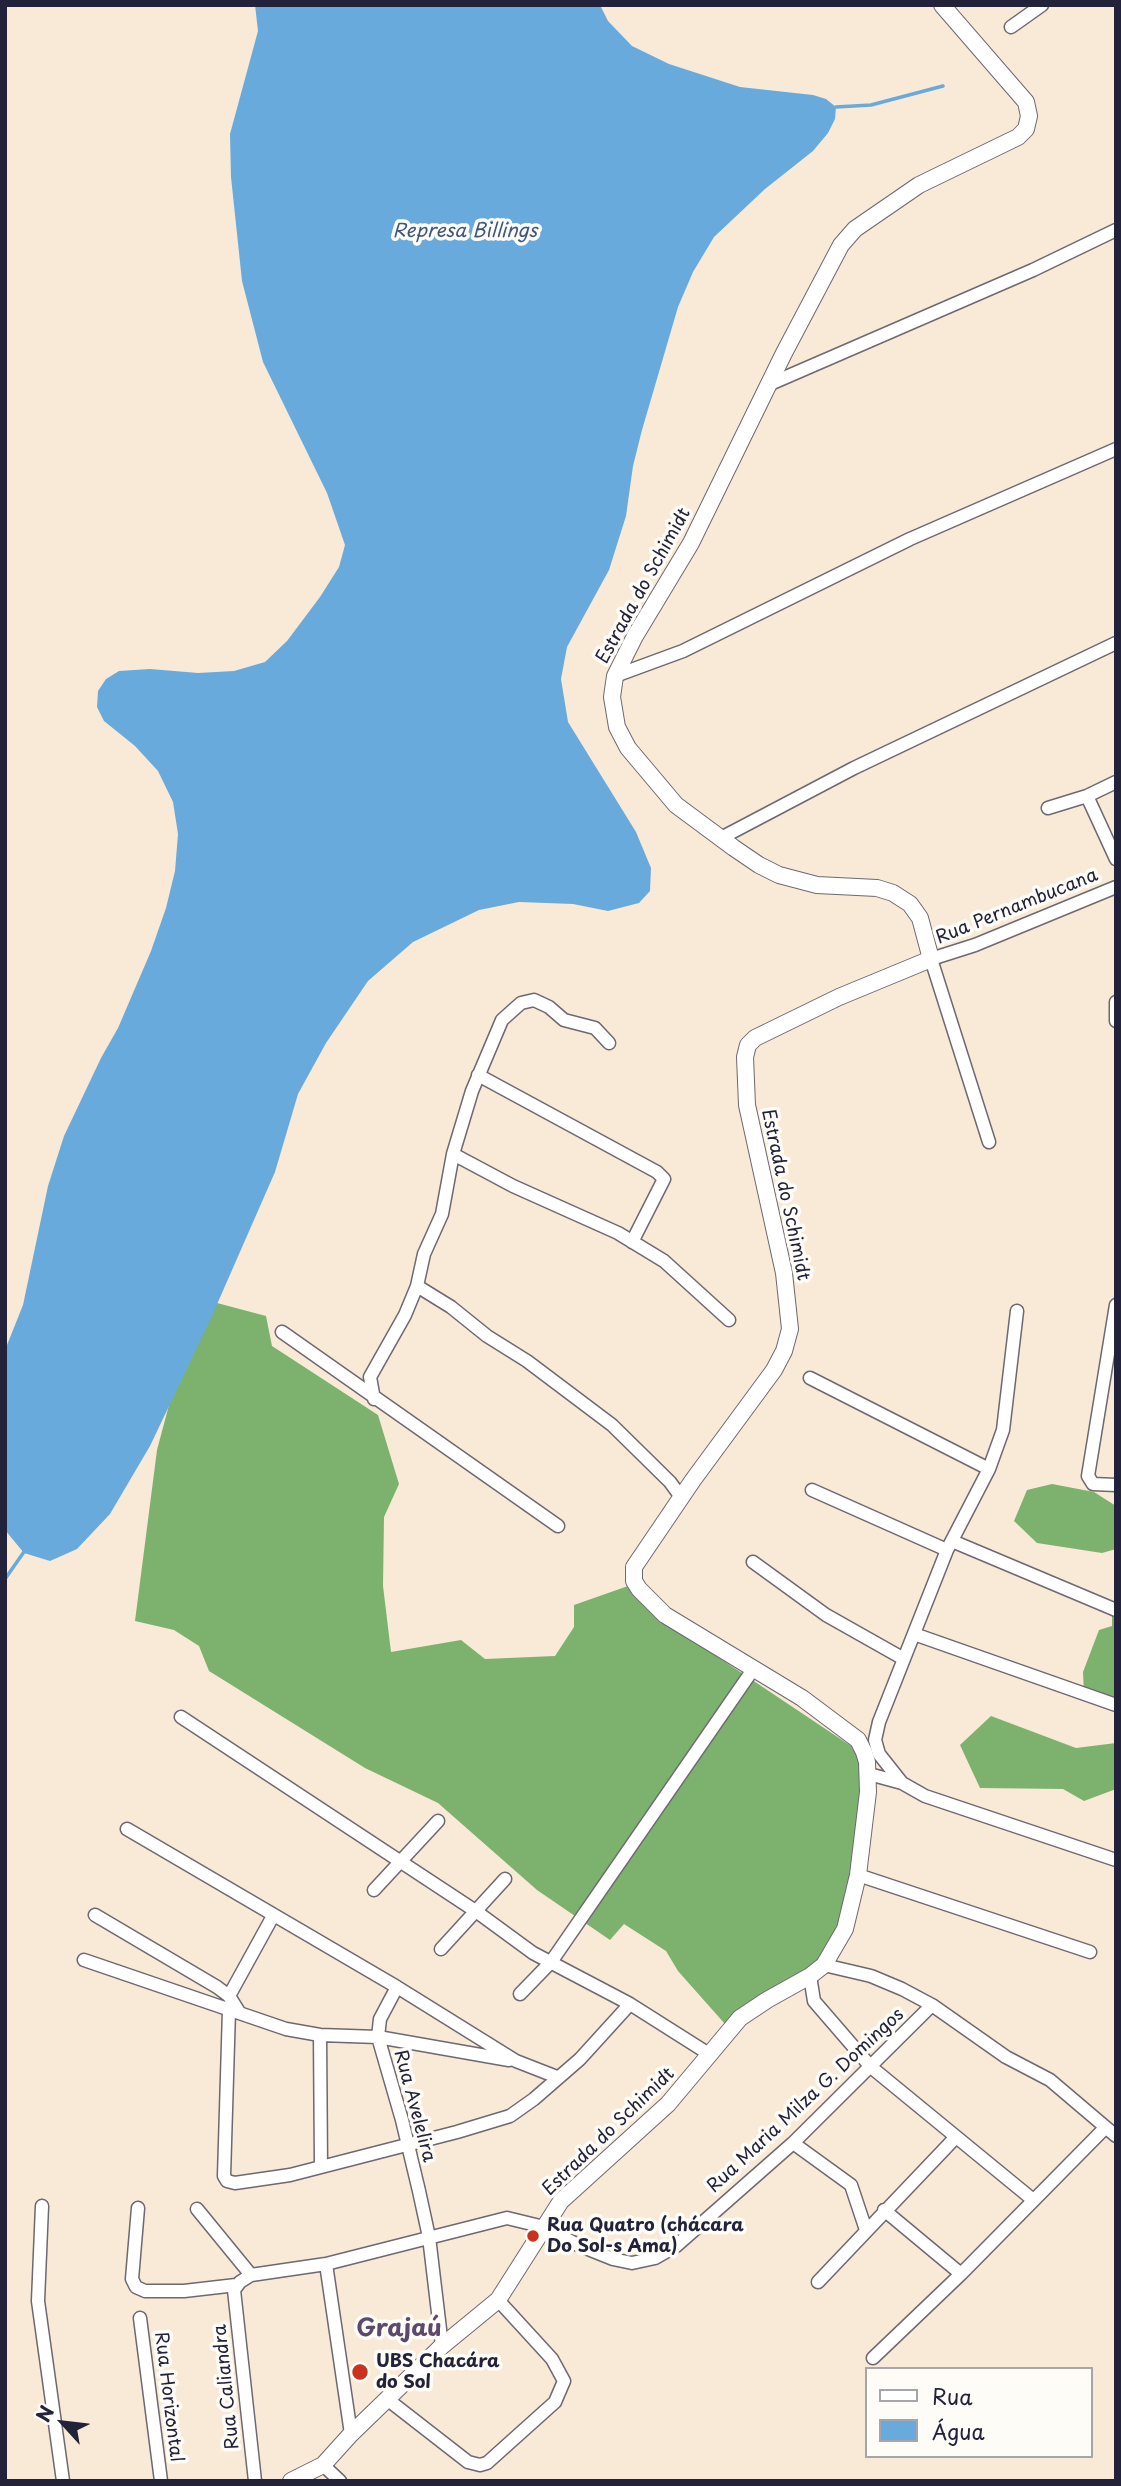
<!DOCTYPE html>
<html>
<head>
<meta charset="utf-8">
<style>
  body { margin:0 }
  #map { position:relative; width:1121px; height:2486px; overflow:hidden; background:#f8ead6; font-family:"Playpen Sans",sans-serif }
  canvas { display:block }
  .frame { position:absolute; inset:0; border:7px solid #22223b; pointer-events:none }
  .legend { position:absolute; left:865px; top:2367px; width:228px; height:91px; box-sizing:border-box; background:#fdfcf7; border:2px solid #a5a5ac; margin:0; padding:9px 12px; list-style:none; font-size:21px; color:#22223b }
  .legend li { display:flex; align-items:center; gap:14px; height:35px }
  .legend b { width:35px; border:2px solid #a5a5ac }
  .north { position:absolute; left:28px; top:2388px; width:70px; height:70px; -webkit-text-stroke:5px #fdfcf7; paint-order:stroke; rotate:297deg; font-size:19px; font-weight:700; line-height:28px; text-align:center; color:#22223b }
  .north::after { content:''; display:block; margin:auto; width:24px; height:32px; background:#22223b; clip-path:polygon(50% 0,100% 100%,50% 72%,0 100%) }
</style>
</head>
<body>
<div id="map">
<canvas width="1121" height="2486"></canvas>
<div class="frame"></div>
<ul class="legend">
<li><b style="height:9px;background:#fff"></b>Rua</li>
<li><b style="height:19px;background:#68aadc"></b>Água</li>
</ul>
<div class="north">N</div>
</div>
<script>
const ctx = document.querySelector('canvas').getContext('2d');
ctx.lineJoin = 'round';
function fill(path, color) {
  ctx.fillStyle = color;
  ctx.fill(path, 'evenodd');
}
function shape(rows) {
  const path = new Path2D();
  for (const r of rows) {
    path.moveTo(r[0], r[1]);
    for (let i = 2; i < r.length; i += 2) path.lineTo(r[i], r[i + 1]);
  }
  return path;
}
function strokePath(path, color, width, dash) {
  ctx.strokeStyle = color;
  ctx.lineWidth = width;
  ctx.lineCap = dash ? 'butt' : 'round';
  ctx.setLineDash(dash || []);
  ctx.stroke(path);
}
function label(font, color, halo, rows, align = 'center') {
  ctx.font = font + ' "Playpen Sans",sans-serif';
  ctx.lineWidth = 7;
  ctx.setLineDash([]);
  ctx.textBaseline = 'middle';
  ctx.strokeStyle = halo;
  ctx.fillStyle = color;
  for (const [text, x, y, turn = 0] of rows) {
    ctx.save();
    ctx.translate(x, y);
    ctx.rotate((+turn || 0) * Math.PI / 180);
    ctx.textAlign = isNaN(turn) ? turn : align;
    if (halo) ctx.strokeText(text, 0, 0);
    ctx.fillText(text, 0, 0);
    ctx.restore();
  }
}
const forest = shape([
  [217,1303,266,1316,272,1346,378,1415,399,1484,384,1517,383,1586,391,1652,461,1640,485,1659,555,1656,574,1627,574,1605,628,1586,655,1615,851,1746,863,1764,856,1838,845,1902,827,1955,809,1974,725,2024,678,1971,666,1951,624,1924,610,1940,537,1890,438,1803,365,1768,209,1671,199,1646,174,1630,135,1621,157,1450,169,1405],
  [1052,1484,1094,1492,1116,1506,1116,1549,1102,1553,1037,1543,1014,1521,1027,1490],
  [1116,1604,1116,1703,1084,1694,1083,1672,1099,1630,1112,1626,1112,1610],
  [991,1716,1076,1748,1116,1743,1116,1789,1084,1801,1063,1789,980,1788,960,1745]
]);
const water = shape([
  [255,5,600,5,608,21,632,46,669,64,740,87,813,95,826,99,836,107,835,119,828,133,813,151,765,189,714,237,693,272,678,307,642,430,633,466,626,516,609,570,567,647,561,679,568,722,636,832,651,868,650,891,639,903,608,911,573,904,519,902,479,910,413,942,368,981,326,1043,298,1094,275,1172,211,1318,150,1446,110,1514,77,1549,50,1561,24,1553,5,1530,5,1350,23,1305,48,1186,64,1136,101,1058,118,1028,151,951,166,908,175,871,178,834,173,802,158,771,135,746,104,721,97,707,98,691,106,679,119,671,150,669,198,673,234,671,265,662,287,641,320,597,339,567,345,545,327,493,263,362,242,281,231,177,230,134,258,31]
]);
const stream = shape([
  [836,107,871,105,943,86],
  [5,1579,26,1549]
]);
const minor = shape([
  [1011,27,1042,5],
  [770,384,1033,270,1116,230],
  [615,676,683,651,910,539,1116,449],
  [1087,796,1116,859],
  [1048,808,1087,796,1116,782],
  [721,838,854,768,1116,643],
  [1116,1002,1116,1021],
  [478,1075,657,1172,664,1179,632,1242],
  [989,1142,931,959,975,945,1116,887],
  [453,1154,513,1186,618,1233,664,1261,729,1320],
  [417,1286,451,1307,487,1336,527,1361,612,1425,670,1482,681,1497],
  [1116,1305,1088,1476,1093,1484,1116,1485],
  [282,1332,558,1526],
  [810,1378,989,1469,947,1550,879,1722,875,1740,879,1754,902,1783],
  [374,1399,370,1377,405,1315,417,1286,424,1254,442,1214,453,1154,472,1091,502,1020,521,1003,534,1000,549,1007,564,1020,595,1028,609,1043],
  [989,1469,1003,1430,1017,1311],
  [812,1490,947,1550],
  [952,1541,1116,1610],
  [753,1562,826,1615,904,1659],
  [914,1634,1116,1705],
  [181,1717,477,1912,533,1953,630,2004,709,2054],
  [869,1774,902,1783,925,1796,1116,1860],
  [127,1829,397,1987,516,2061,557,2077],
  [858,1875,1090,1952],
  [374,1890,438,1821],
  [95,1915,217,1987,229,1996,239,2012],
  [441,1949,505,1879],
  [84,1960,286,2029,320,2035,378,2037,509,2060],
  [824,1965,871,1976,902,1989,932,2005,1006,2057,1050,2080,1116,2136],
  [810,1976,814,2001,871,2067,1032,2199],
  [397,1987,380,2019,378,2037,402,2120,419,2191,429,2237,442,2346],
  [520,1994,551,1962,754,1668],
  [229,1996,273,1916],
  [229,2010,224,2176,227,2181,235,2183,290,2175,457,2132,510,2116,534,2099,580,2059,630,2004],
  [320,2035,321,2167],
  [793,2143,851,2185,866,2230],
  [42,2206,38,2301,63,2481],
  [138,2208,132,2279,136,2287,145,2291,184,2291,236,2285],
  [197,2209,251,2275],
  [884,2210,961,2274],
  [326,2264,351,2434],
  [818,2282,955,2138],
  [140,2318,161,2481],
  [873,2358,961,2274,1104,2129],
  [387,2399,468,2462,480,2465,487,2463,555,2402,564,2381,552,2359,498,2300],
  [323,2465,340,2481],
  [255,2481,234,2290,240,2282,251,2275,326,2264,507,2218,544,2227,578,2245,613,2259,632,2263,655,2258,676,2246,793,2143,932,2005]
]);
const tertiary = shape([
  [291,2481,323,2465,351,2434,442,2346,498,2300,561,2201,668,2104,740,2018,767,2000,810,1976,824,1965,845,1929,858,1875,868,1792,867,1762,864,1752,858,1740,802,1698,665,1615,639,1589,634,1581,634,1567,693,1480,774,1370,784,1351,790,1329,784,1273,747,1105,745,1057,748,1045,755,1038,839,997,931,959,920,918,910,904,893,893,877,888,817,885,779,875,759,865,734,848,676,805,628,748,617,727,612,697,615,676,635,636,691,543,784,353,841,245,855,229,919,185,1018,137,1026,129,1029,116,1026,102,942,5]
]);
const markers = [
  [533,2236,7,"#c8321e"],
  [360,2372,9,"#c8321e"]
];
const streetNames = [
  ["Estrada do Schimidt",644,586,-61],
  ["Rua Pernambucana",1017,907,-22],
  ["Estrada do Schimidt",785,1195,78],
  ["Rua Maria Milza G. Domingos",806,2101,-43],
  ["Rua Avelelira",414,2106,75],
  ["Estrada do Schimidt",609,2132,-44],
  ["Rua Caliandra",227,2387,-96],
  ["Rua Horizontal",168,2397,83]
];
const poiNames = [
  ["Rua Quatro (chácara",547,2226],
  ["Do Sol-s Ama)",547,2247],
  ["UBS Chacára",376,2362],
  ["do Sol",376,2383]
];
const waterNames = [
  ["Represa Billings",465,232]
];
const districtNames = [
  ["Grajaú",399,2329]
];
fill(forest, '#7cb26e');
fill(water, '#68aadc');
strokePath(stream, '#68aadc', 3.5);
strokePath(minor, '#6d6871', 15);
strokePath(tertiary, '#6d6871', 18);
strokePath(minor, '#fff', 12);
strokePath(tertiary, '#fff', 16);
for (const [x, y, r, color] of markers) {
  const dot = new Path2D();
  dot.arc(x, y, r, 0, 2 * Math.PI);
  ctx.fillStyle = color;
  ctx.fill(dot);
  strokePath(dot, '#fdfcf7', 2.5);
}
label('18px', '#22223b', '#fdfcf7', streetNames);
label('bold 18px', '#22223b', '#fdfcf7', poiNames, 'left');
label('italic 19px', '#3e587b', '#fdfcf7', waterNames);
label('bold 24px', '#5e486b', '#fdfcf7', districtNames);
</script>
</body>
</html>
